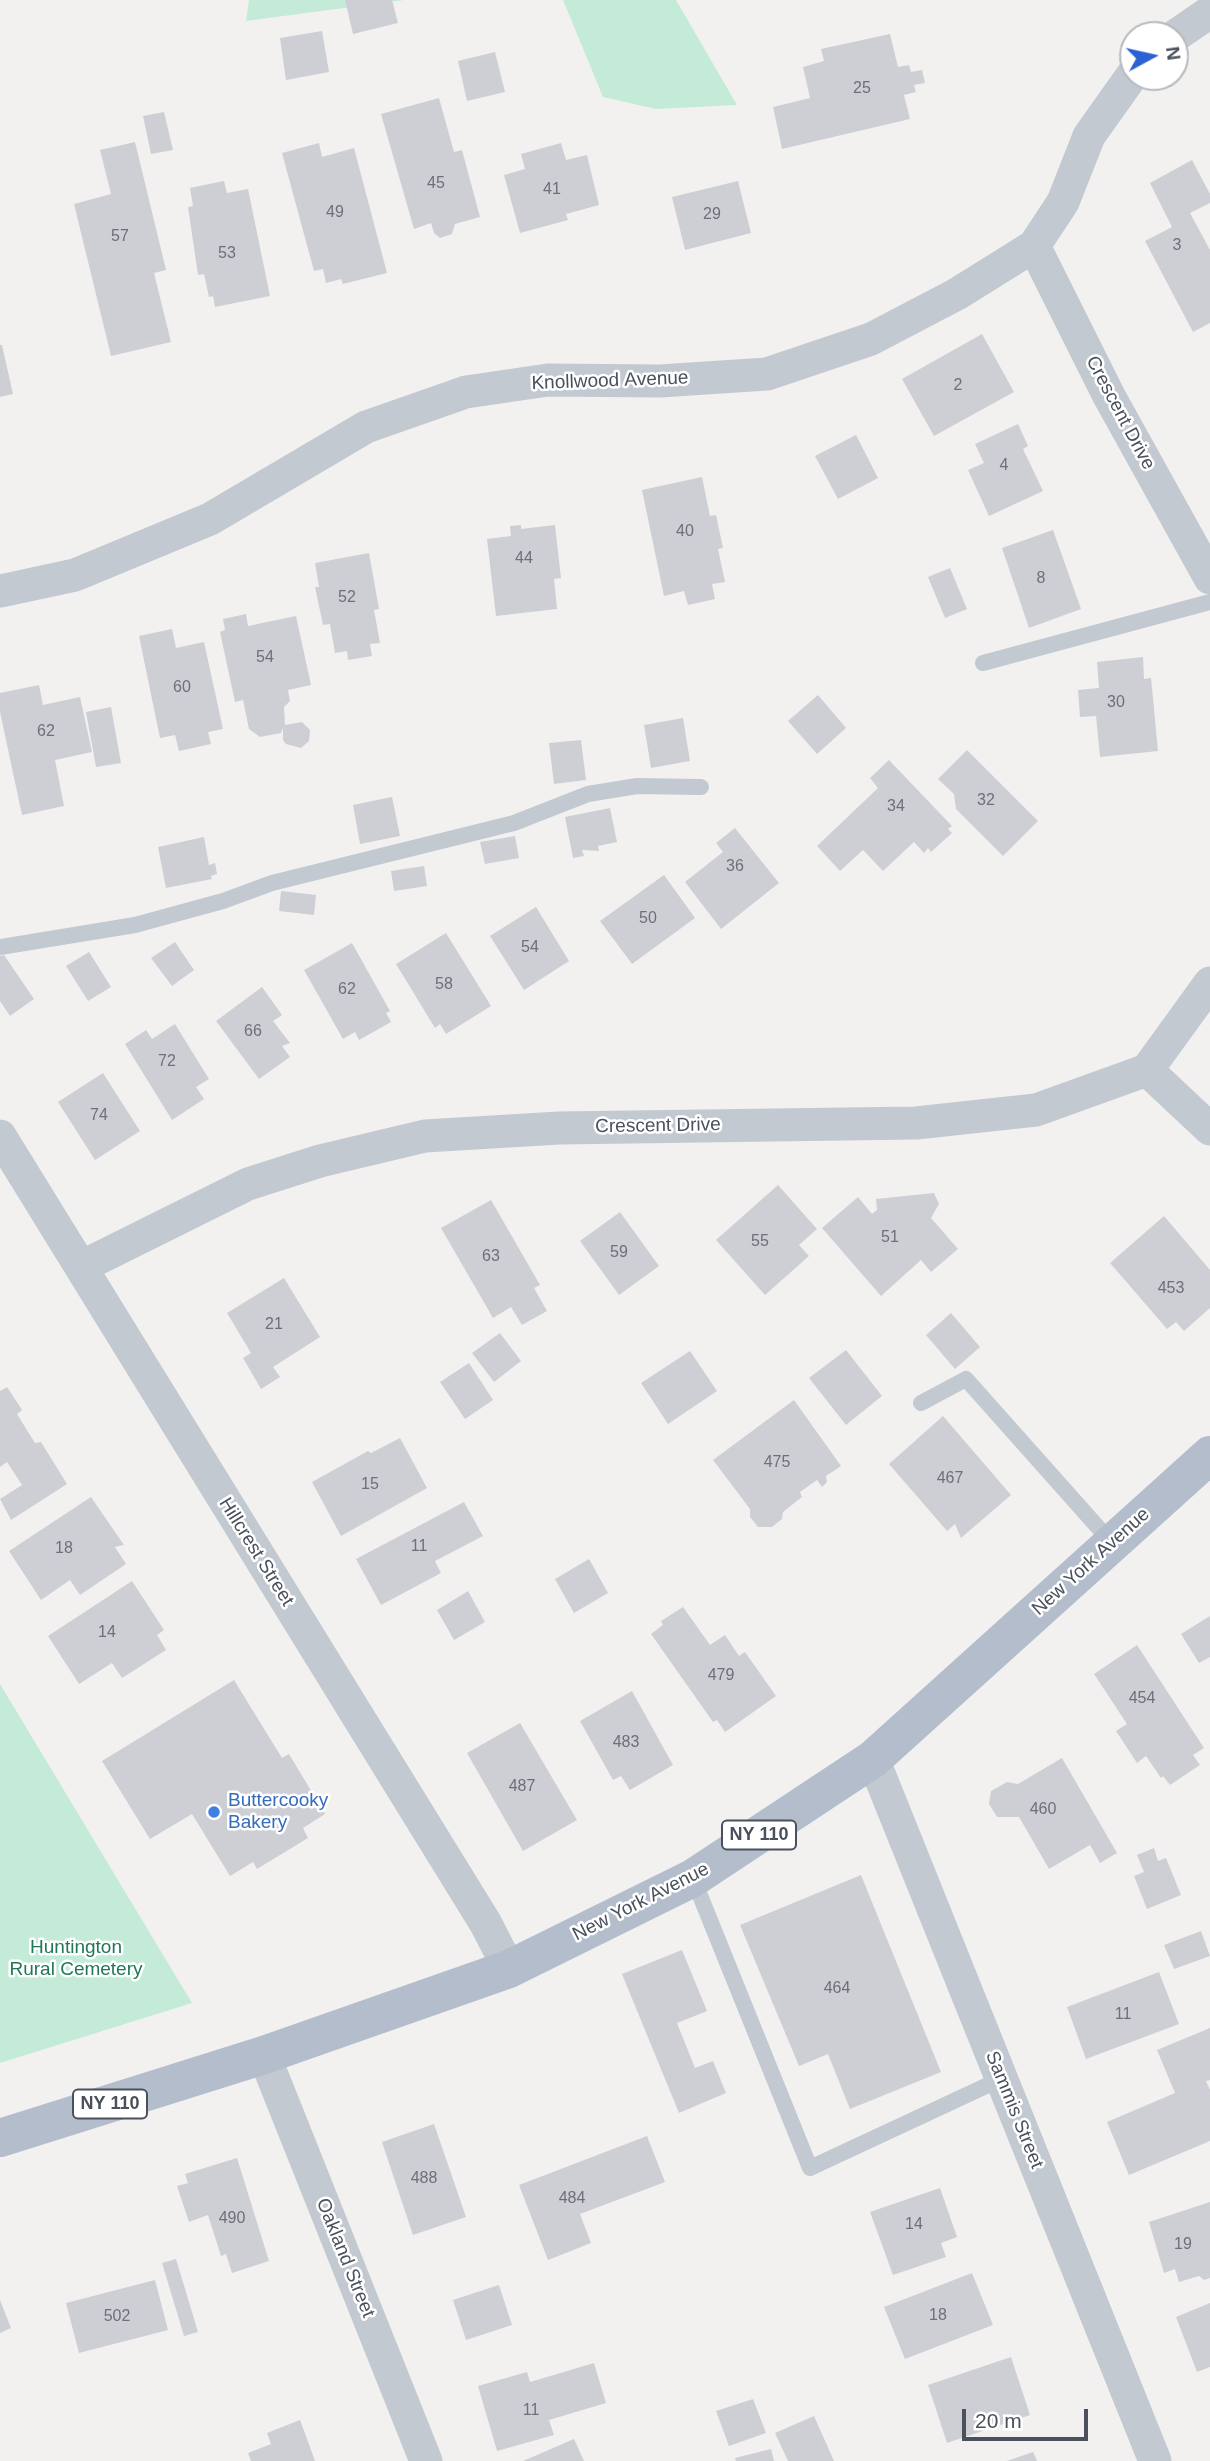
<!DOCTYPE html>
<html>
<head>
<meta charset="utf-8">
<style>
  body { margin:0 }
  #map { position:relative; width:1210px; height:2461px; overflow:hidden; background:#f2f1f0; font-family:Helvetica,sans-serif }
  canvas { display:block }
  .north { position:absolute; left:1119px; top:21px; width:70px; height:70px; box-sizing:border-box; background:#fff; border:2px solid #b7b9be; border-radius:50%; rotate:82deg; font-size:19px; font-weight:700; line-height:28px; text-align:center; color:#4a515c }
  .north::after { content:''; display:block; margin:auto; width:24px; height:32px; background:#2b61d2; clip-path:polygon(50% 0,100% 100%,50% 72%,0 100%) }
  .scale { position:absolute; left:962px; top:2409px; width:126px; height:32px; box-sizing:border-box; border:4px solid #4a515c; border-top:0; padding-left:9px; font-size:21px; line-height:24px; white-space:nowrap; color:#4a515c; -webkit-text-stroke:5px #fff; paint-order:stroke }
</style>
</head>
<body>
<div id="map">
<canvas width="1210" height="2461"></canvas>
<div class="north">N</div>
<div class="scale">20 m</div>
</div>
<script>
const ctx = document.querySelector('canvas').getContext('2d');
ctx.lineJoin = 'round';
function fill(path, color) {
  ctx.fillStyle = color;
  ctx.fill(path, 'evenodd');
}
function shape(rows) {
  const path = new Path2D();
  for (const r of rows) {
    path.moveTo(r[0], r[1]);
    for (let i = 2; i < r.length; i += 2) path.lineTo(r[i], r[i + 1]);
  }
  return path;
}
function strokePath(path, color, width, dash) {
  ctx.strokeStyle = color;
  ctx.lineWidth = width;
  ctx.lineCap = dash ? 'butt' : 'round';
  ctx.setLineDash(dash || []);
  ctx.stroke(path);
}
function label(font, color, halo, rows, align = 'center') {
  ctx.font = font + ' Helvetica,sans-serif';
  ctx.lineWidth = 5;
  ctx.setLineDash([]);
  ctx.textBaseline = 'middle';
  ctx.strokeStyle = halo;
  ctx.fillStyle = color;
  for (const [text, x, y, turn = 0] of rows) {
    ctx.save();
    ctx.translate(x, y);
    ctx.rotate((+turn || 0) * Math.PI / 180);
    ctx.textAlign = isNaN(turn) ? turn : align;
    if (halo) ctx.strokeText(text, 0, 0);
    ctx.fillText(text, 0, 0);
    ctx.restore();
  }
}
const green = shape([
  [249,0,404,0,246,21],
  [563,0,676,0,737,105,656,109,603,97],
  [0,1684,192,2003,0,2063]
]);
const building = shape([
  [345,0,392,0,398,23,353,34],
  [322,31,329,72,286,80,280,38],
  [890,34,898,67,909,65,911,72,922,70,925,83,914,85,916,92,904,95,910,119,782,149,773,107,810,98,803,67,824,61,821,49],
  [495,52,505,92,467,101,458,61],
  [439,98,454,152,462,150,480,217,455,224,452,234,440,238,434,233,431,223,414,229,381,114],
  [164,112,173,150,151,154,143,116],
  [135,142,166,270,154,273,171,342,111,356,74,204,111,194,100,150],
  [319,143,322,157,354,148,387,273,343,284,341,279,326,283,323,269,314,271,282,153],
  [561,143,566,160,587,155,599,205,566,214,568,220,520,233,504,175,525,169,521,154],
  [1192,160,1210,194,1210,203,1190,213,1210,250,1210,323,1193,332,1145,241,1172,227,1150,183],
  [224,181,227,193,248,189,270,296,215,307,213,296,209,297,204,274,198,275,188,207,193,206,190,188],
  [738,181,751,233,685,250,672,197],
  [982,334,1014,392,934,436,902,379],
  [0,345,2,345,13,394,0,397],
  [1018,424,1028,446,1023,449,1043,491,989,516,968,470,984,463,975,444],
  [856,435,878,478,838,499,815,456],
  [702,477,710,516,716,515,723,548,718,549,725,582,712,584,715,599,688,605,684,591,664,596,642,490],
  [521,525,521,529,555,525,561,578,554,579,557,609,496,616,487,539,511,536,510,526],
  [1053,530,1081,609,1029,628,1002,548],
  [369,553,379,609,374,610,380,643,370,644,372,656,348,660,347,651,335,653,330,624,323,625,315,587,319,587,315,563],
  [950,568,967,609,945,618,928,577],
  [246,614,248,626,296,616,311,685,288,690,290,701,284,707,285,725,302,722,310,730,309,741,301,748,286,744,283,740,283,728,281,733,260,737,249,729,243,700,235,702,220,632,225,630,223,619],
  [172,629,176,648,204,642,223,729,208,732,211,744,179,751,175,735,160,738,139,636],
  [1143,657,1144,679,1151,678,1158,751,1100,757,1096,716,1080,717,1078,690,1099,688,1097,662],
  [39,685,43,705,80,697,92,752,55,760,64,806,22,815,0,712,0,693],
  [818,695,846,728,817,754,788,721],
  [111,707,121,763,96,767,86,712],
  [683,718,690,761,651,768,644,725],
  [581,740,586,780,554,784,549,743],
  [967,750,1038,821,1003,856,956,809,954,794,938,779],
  [889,760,952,826,948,829,952,833,931,852,928,848,924,853,914,842,883,871,863,850,840,871,817,846,878,788,870,778],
  [392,797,400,836,360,844,353,805],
  [610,808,617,842,598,846,599,851,582,850,584,856,573,858,565,817],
  [735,828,779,883,721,929,685,882,723,852,716,843],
  [515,836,519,858,485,864,480,842],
  [204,837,209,865,215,863,217,874,211,876,212,879,166,888,158,847],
  [424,866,427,886,394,891,391,871],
  [664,875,695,918,632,964,600,921],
  [281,891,316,895,314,915,279,911],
  [536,907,569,961,524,990,490,936],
  [446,933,491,1006,446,1034,440,1024,435,1028,396,964],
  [175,942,194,970,172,986,151,958],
  [352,943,390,1011,386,1013,391,1022,359,1040,355,1032,343,1039,304,970],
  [89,952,111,987,88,1001,66,966],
  [4,955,34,999,10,1016,0,1001,0,956],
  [262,987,282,1015,273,1021,290,1043,282,1046,290,1057,259,1079,216,1021],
  [175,1024,209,1079,196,1087,204,1099,172,1120,125,1044,146,1030,152,1039],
  [103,1073,140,1131,95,1160,58,1102],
  [778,1185,817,1229,799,1245,809,1256,765,1295,716,1240],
  [934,1193,939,1204,931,1218,958,1249,931,1272,921,1260,881,1296,822,1228,858,1197,872,1214,877,1210,876,1199],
  [491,1200,540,1285,534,1288,547,1311,522,1325,511,1307,493,1318,441,1228],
  [620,1212,659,1266,619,1295,580,1241],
  [1164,1216,1210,1270,1210,1308,1184,1331,1176,1322,1167,1329,1110,1263],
  [284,1278,320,1337,273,1367,280,1377,261,1389,243,1358,251,1353,227,1313],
  [951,1313,980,1347,955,1369,926,1335],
  [500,1333,521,1361,494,1382,472,1353],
  [846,1350,882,1396,846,1425,809,1378],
  [690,1351,717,1391,668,1424,641,1383],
  [469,1363,493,1400,465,1419,440,1382],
  [7,1387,22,1410,17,1414,35,1443,41,1442,67,1484,11,1520,0,1499,22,1485,7,1462,0,1467,0,1391],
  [794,1400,841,1466,826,1476,827,1482,822,1487,817,1480,800,1492,802,1497,783,1512,782,1519,772,1527,758,1527,750,1517,750,1509,713,1460],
  [943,1416,1011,1495,961,1538,955,1524,947,1531,889,1464],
  [400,1438,427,1488,341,1536,312,1482,368,1451,371,1453],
  [91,1497,124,1545,115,1547,126,1564,80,1595,70,1580,41,1600,9,1551],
  [464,1502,483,1536,435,1561,441,1573,381,1605,356,1559],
  [589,1559,608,1593,574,1613,555,1579],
  [132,1581,164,1630,157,1635,166,1650,122,1678,112,1663,79,1684,48,1636],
  [468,1591,485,1622,454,1640,437,1610],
  [683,1607,710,1645,725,1635,739,1656,745,1652,776,1696,725,1732,717,1720,713,1722,651,1634,663,1625,661,1621],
  [1210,1616,1210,1657,1199,1663,1181,1634],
  [1137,1645,1204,1748,1193,1755,1200,1765,1170,1785,1163,1776,1161,1778,1146,1756,1137,1763,1116,1731,1127,1724,1094,1674],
  [234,1680,282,1758,289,1754,325,1814,303,1828,308,1838,257,1869,253,1862,230,1876,192,1814,150,1839,102,1761],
  [632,1691,673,1765,630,1790,621,1776,613,1780,580,1721],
  [520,1723,577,1820,523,1851,467,1753],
  [1062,1758,1117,1853,1100,1863,1090,1845,1049,1869,1019,1817,997,1817,989,1804,991,1791,1007,1782,1018,1784],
  [1154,1848,1158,1861,1166,1858,1181,1895,1147,1909,1134,1876,1144,1872,1137,1855],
  [861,1875,941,2072,850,2109,828,2054,799,2066,740,1925],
  [1201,1931,1210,1956,1174,1969,1164,1945],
  [682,1950,707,2011,677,2023,695,2068,713,2061,726,2093,679,2113,622,1974],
  [1159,1972,1179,2024,1086,2059,1067,2007],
  [1210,2028,1210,2080,1206,2081,1210,2090,1210,2141,1129,2175,1107,2122,1175,2093,1157,2050],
  [434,2124,466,2217,413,2235,382,2142],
  [647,2136,665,2182,580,2214,591,2243,548,2260,519,2185],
  [237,2158,269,2261,232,2273,226,2254,221,2256,208,2215,189,2222,177,2186,188,2183,185,2174],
  [940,2188,957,2237,941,2243,946,2257,893,2275,870,2212],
  [1210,2202,1210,2278,1204,2280,1199,2276,1179,2282,1175,2269,1164,2273,1149,2222],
  [176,2259,198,2332,184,2336,162,2263],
  [972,2273,993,2325,905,2359,884,2307],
  [155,2280,168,2330,79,2353,66,2303],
  [499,2285,512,2325,466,2340,453,2300],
  [0,2300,11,2328,0,2333],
  [1210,2303,1210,2367,1197,2372,1176,2317],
  [1011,2357,1030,2415,947,2443,928,2385],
  [594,2363,606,2403,549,2420,554,2435,497,2451,478,2386,527,2372,530,2382],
  [753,2399,766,2433,729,2446,716,2411],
  [814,2416,834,2461,788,2461,775,2433],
  [300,2420,315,2461,251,2461,248,2453,271,2444,267,2433],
  [574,2439,584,2461,523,2461],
  [771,2449,774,2461,736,2461,735,2458],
  [1033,2452,1037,2461,1007,2461]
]);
const lane = shape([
  [983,663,1210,602],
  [0,947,135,925,223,901,272,883,514,823,588,794,637,786,701,787],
  [921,1403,966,1379,1112,1543],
  [693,1878,810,2168,1001,2079]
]);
const street = shape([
  [1175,36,1210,12],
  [1034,246,1109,396,1210,578],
  [0,591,75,575,210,519,366,427,466,392,548,380,660,381,767,374,871,339,957,294,1034,246,1063,202,1089,136,1133,74],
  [1147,1070,1210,1129],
  [0,1136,486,1924,509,1969],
  [81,1267,248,1184,320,1161,425,1136,559,1128,916,1123,1036,1110,1147,1070,1210,983],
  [873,1759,1155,2461],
  [264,2055,426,2461]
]);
const primary = shape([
  [0,2138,264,2055,509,1969,693,1878,873,1759,1210,1455]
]);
const markers = [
  [214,1812,7,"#3f7fe0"]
];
const numberNames = [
  ["25",862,89],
  ["45",436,184],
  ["41",552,190],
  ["49",335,213],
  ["29",712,215],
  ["57",120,237],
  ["3",1177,246],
  ["53",227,254],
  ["2",958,386],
  ["4",1004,466],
  ["40",685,532],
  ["44",524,559],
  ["8",1041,579],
  ["52",347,598],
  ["54",265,658],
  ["60",182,688],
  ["30",1116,703],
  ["62",46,732],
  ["32",986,801],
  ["34",896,807],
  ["36",735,867],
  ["50",648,919],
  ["54",530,948],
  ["58",444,985],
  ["62",347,990],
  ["66",253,1032],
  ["72",167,1062],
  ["74",99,1116],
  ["51",890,1238],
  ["55",760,1242],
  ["59",619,1253],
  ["63",491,1257],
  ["453",1171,1289],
  ["21",274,1325],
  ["475",777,1463],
  ["467",950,1479],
  ["15",370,1485],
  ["11",419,1547],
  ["18",64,1549],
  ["14",107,1633],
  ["479",721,1676],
  ["454",1142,1699],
  ["483",626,1743],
  ["487",522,1787],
  ["460",1043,1810],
  ["464",837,1989],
  ["11",1123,2015],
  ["488",424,2179],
  ["484",572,2199],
  ["490",232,2219],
  ["14",914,2225],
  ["19",1183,2245],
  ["18",938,2316],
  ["502",117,2317],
  ["11",531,2411]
];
const shields = [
  [759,1835,74],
  [110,2104,74]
];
const shieldNames = [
  ["NY 110",759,1835],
  ["NY 110",110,2104]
];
const streetNames = [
  ["Knollwood Avenue",610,381,-2],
  ["Crescent Drive",1120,413,62],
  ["Crescent Drive",658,1126,-1],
  ["Hillcrest Street",256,1552,58],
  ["New York Avenue",1091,1562,-42],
  ["New York Avenue",641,1902,-27],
  ["Sammis Street",1014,2110,68],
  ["Oakland Street",345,2258,68]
];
const shopNames = [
  ["Buttercooky",228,1801],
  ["Bakery",228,1823]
];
const parkNames = [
  ["Huntington",76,1948],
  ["Rural Cemetery",76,1970]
];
fill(green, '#c4ebd7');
fill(building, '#cecfd4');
strokePath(lane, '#c2c9d0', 16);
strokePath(street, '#c2c9d0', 33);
strokePath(primary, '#b3bdcc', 38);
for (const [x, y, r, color] of markers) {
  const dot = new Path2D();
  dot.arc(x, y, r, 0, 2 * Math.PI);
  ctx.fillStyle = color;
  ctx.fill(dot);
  strokePath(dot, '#fff', 2.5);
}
label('16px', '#6b707a', null, numberNames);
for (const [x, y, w] of shields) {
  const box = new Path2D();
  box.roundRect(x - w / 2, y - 14.5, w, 29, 5);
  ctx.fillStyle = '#fff';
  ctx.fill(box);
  strokePath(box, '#4a515c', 2);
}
label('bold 18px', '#4a515c', null, shieldNames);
label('19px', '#4a515c', '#fff', streetNames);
label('19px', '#366cbe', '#fff', shopNames, 'left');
label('19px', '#217756', '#fff', parkNames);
</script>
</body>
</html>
